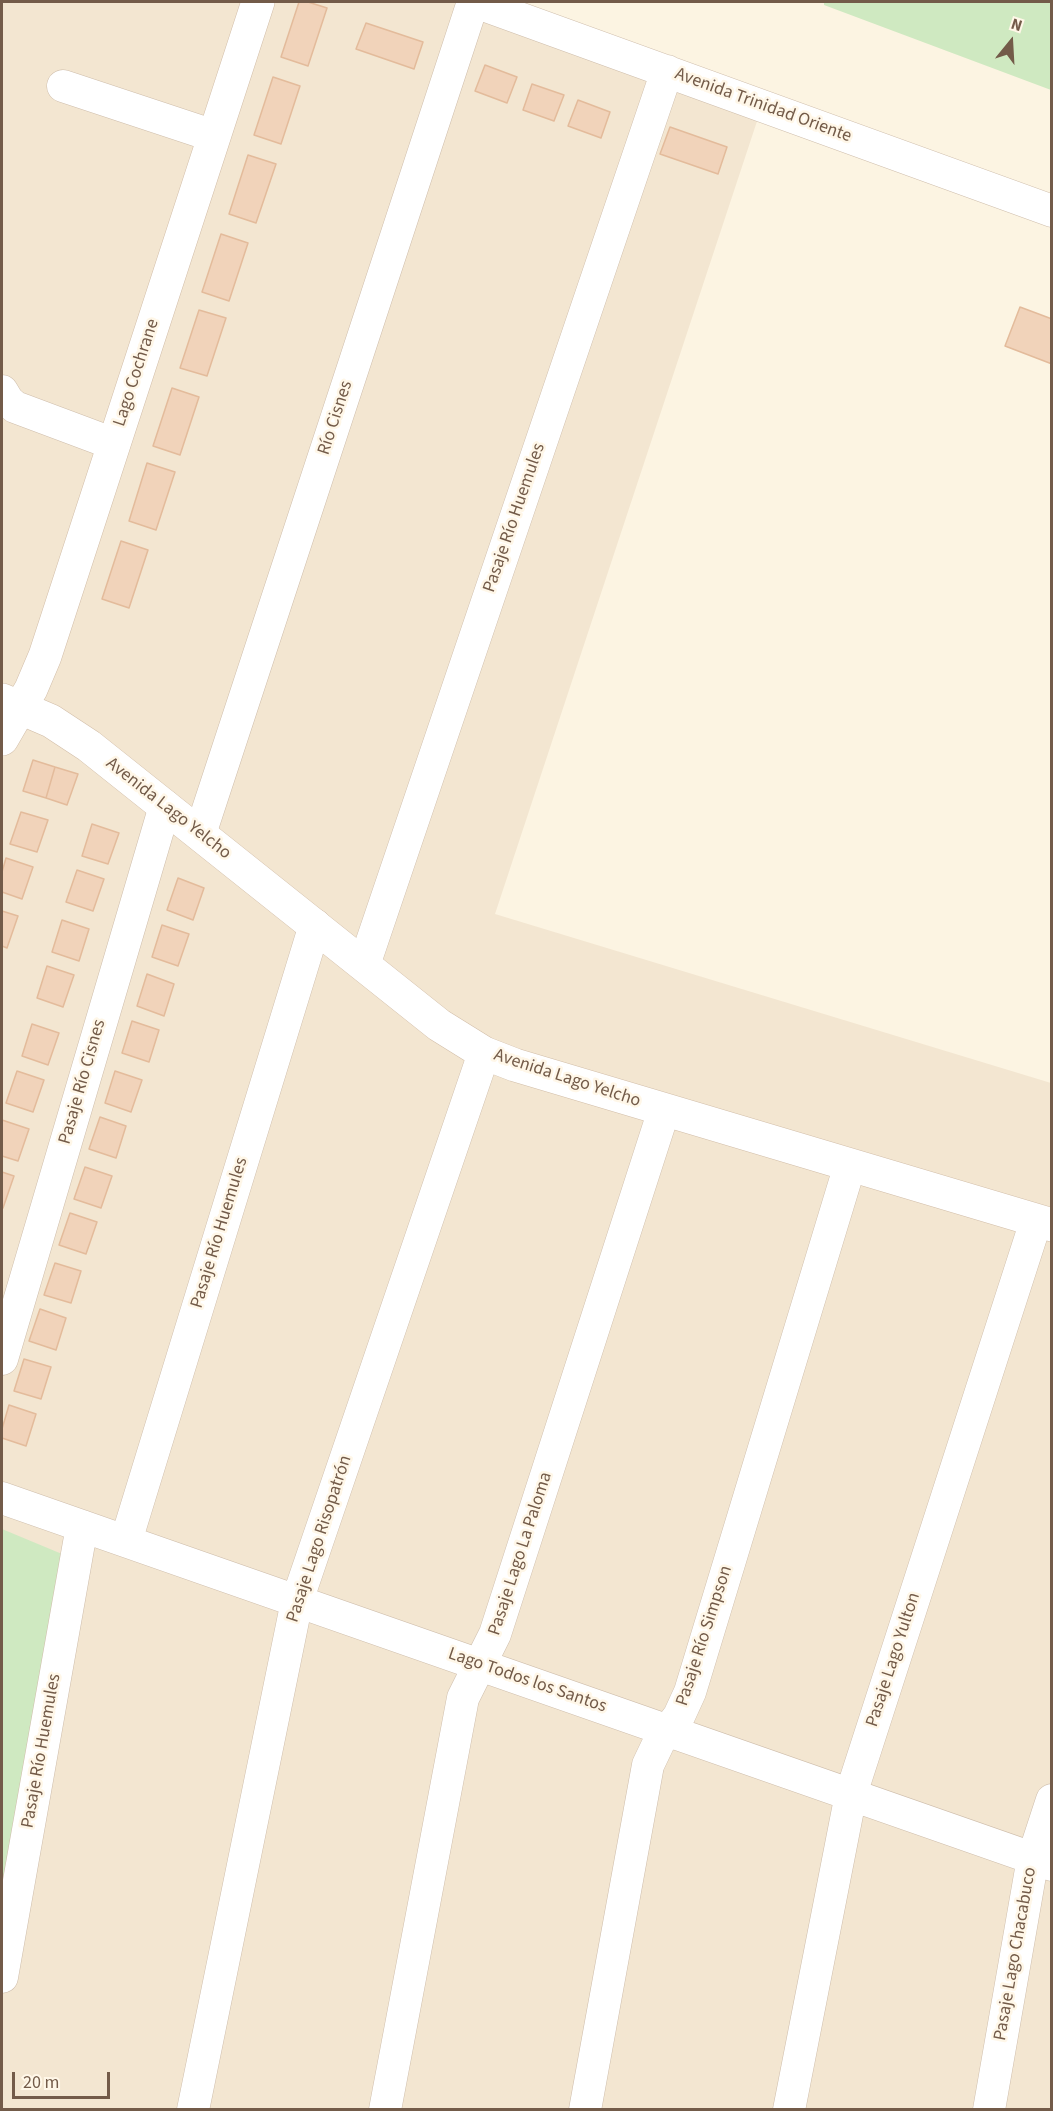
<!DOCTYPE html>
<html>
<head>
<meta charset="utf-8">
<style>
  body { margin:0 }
  #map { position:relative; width:1053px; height:2111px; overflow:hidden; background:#fcf4e2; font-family:"Source Sans 3",sans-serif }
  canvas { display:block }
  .frame { position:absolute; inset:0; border:3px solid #735b49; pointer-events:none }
  .north { position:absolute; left:981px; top:12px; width:60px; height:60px; -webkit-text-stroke:4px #fff7e8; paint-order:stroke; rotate:18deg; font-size:16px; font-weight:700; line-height:24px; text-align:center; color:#735b49 }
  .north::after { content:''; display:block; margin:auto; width:21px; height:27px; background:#735b49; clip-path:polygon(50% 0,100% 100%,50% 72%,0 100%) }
  .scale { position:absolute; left:12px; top:2072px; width:98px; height:27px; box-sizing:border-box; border:3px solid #735b49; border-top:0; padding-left:8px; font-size:18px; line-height:21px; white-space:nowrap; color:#735b49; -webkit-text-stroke:4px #fff7e8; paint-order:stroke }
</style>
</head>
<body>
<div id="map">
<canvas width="1053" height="2111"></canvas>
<div class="frame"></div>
<div class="north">N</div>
<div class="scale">20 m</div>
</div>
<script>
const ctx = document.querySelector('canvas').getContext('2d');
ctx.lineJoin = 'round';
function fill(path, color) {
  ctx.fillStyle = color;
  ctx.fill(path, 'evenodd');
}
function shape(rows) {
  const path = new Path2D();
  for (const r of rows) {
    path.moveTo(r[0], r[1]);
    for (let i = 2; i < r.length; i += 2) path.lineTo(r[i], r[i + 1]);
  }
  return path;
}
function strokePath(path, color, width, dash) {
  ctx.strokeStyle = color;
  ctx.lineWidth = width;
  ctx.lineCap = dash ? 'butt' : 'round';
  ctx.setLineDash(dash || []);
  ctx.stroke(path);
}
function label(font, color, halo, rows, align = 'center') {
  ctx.font = font + ' "Source Sans 3",sans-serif';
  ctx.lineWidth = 5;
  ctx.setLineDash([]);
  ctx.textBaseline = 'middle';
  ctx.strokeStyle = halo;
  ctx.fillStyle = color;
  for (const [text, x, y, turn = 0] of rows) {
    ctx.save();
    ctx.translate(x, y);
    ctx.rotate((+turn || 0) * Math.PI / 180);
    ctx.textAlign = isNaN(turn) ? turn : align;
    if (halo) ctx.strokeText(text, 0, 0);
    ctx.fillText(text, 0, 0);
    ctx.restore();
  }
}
const residential = shape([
  [2,2,519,2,767,91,495,914,1051,1083,1051,2109,2,2110]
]);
const green = shape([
  [824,2,1051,2,1051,90,824,5],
  [2,1529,62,1554,2,1888]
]);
const building = shape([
  [299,2,308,2,327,8,308,66,281,57,299,2],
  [366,23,423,42,414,69,356,49,366,23],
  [485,65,517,77,507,103,475,91,485,65],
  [273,77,300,86,281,144,254,135,273,77],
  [532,84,564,95,554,121,523,110,532,84],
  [578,100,610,112,601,138,568,126,578,100],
  [670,127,727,147,718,174,660,154,670,127],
  [248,155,276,164,256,223,229,214,248,155],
  [221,234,248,243,229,301,202,292,221,234],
  [1020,307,1052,319,1052,364,1005,346,1020,307],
  [199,310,226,318,207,376,180,368,199,310],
  [172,388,199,397,180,455,153,446,172,388],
  [147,463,175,472,156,530,129,521,147,463],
  [121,541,148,550,129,608,102,599,121,541],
  [33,760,55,767,46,798,23,791,33,760],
  [55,767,78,774,67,805,46,798,55,767],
  [21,812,48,820,37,852,10,844,21,812],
  [92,824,119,833,108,864,82,856,92,824],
  [6,858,33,867,22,899,2,892,2,872,6,858],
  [77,870,104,879,93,911,66,902,77,870],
  [178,878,204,888,193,920,167,910,178,878],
  [2,911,18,916,7,948,2,946,2,911],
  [62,920,89,929,79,961,52,952,62,920],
  [162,925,189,934,178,966,152,957,162,925],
  [47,966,74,975,63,1007,37,998,47,966],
  [147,974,174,984,164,1016,137,1006,147,974],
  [132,1021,159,1030,149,1062,122,1053,132,1021],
  [32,1024,59,1033,48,1065,22,1056,32,1024],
  [17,1071,44,1080,33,1112,6,1103,17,1071],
  [115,1071,142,1080,131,1112,105,1103,115,1071],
  [100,1117,126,1126,116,1158,89,1149,100,1117],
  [2,1120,29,1129,18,1161,2,1156,2,1120],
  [85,1167,112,1176,101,1208,74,1199,85,1167],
  [2,1172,14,1176,3,1208,2,1207,2,1172],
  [70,1213,97,1222,86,1254,59,1245,70,1213],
  [55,1263,81,1271,71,1303,44,1295,55,1263],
  [40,1309,66,1318,56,1350,29,1341,40,1309],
  [24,1359,51,1367,41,1399,14,1391,24,1359],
  [9,1405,36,1414,26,1446,2,1438,2,1429,9,1405]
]);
const street = shape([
  [475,2,1052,211],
  [63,86,214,136],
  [2,391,8,401,15,407,114,444],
  [200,834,473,2],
  [364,965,667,71],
  [2,1359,165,806],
  [2,1498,1052,1865],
  [126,1541,315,925],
  [2,1977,82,1526],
  [193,2110,297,1601,484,1053],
  [385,2110,463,1698,495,1634,664,1110],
  [585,2110,648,1765,659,1742,679,1716,690,1692,850,1165],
  [789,2110,851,1794,1036,1221],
  [989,2110,1033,1858,1052,1800]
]);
const secondary = shape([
  [2,700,51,721,89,746,439,1025,484,1053,515,1065,1052,1225],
  [2,739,31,689,45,656,258,2]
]);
const streetNames = [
  ["Avenida Trinidad Oriente",763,106,20],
  ["Lago Cochrane",137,373,-72],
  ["Río Cisnes",336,418,-72],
  ["Pasaje Río Huemules",515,518,-71],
  ["Avenida Lago Yelcho",168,809,38],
  ["Avenida Lago Yelcho",567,1079,18],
  ["Pasaje Río Cisnes",83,1082,-74],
  ["Pasaje Río Huemules",220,1233,-73],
  ["Pasaje Lago Risopatrón",320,1539,-72],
  ["Pasaje Lago La Paloma",521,1554,-72],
  ["Pasaje Río Simpson",705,1636,-72],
  ["Pasaje Lago Yulton",894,1660,-72],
  ["Lago Todos los Santos",527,1681,19],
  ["Pasaje Río Huemules",42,1751,-80],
  ["Pasaje Lago Chacabuco",1016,1954,-80]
];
fill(residential, '#f3e6d1');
fill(green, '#cfe9c1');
fill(building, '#f1d3ba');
strokePath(building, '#e3bb9b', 1.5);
strokePath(street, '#cfbeac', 33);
strokePath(secondary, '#d2bea9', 34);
strokePath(street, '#fff', 32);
strokePath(secondary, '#fff', 33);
label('18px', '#735b49', '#fff7e8', streetNames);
</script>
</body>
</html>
